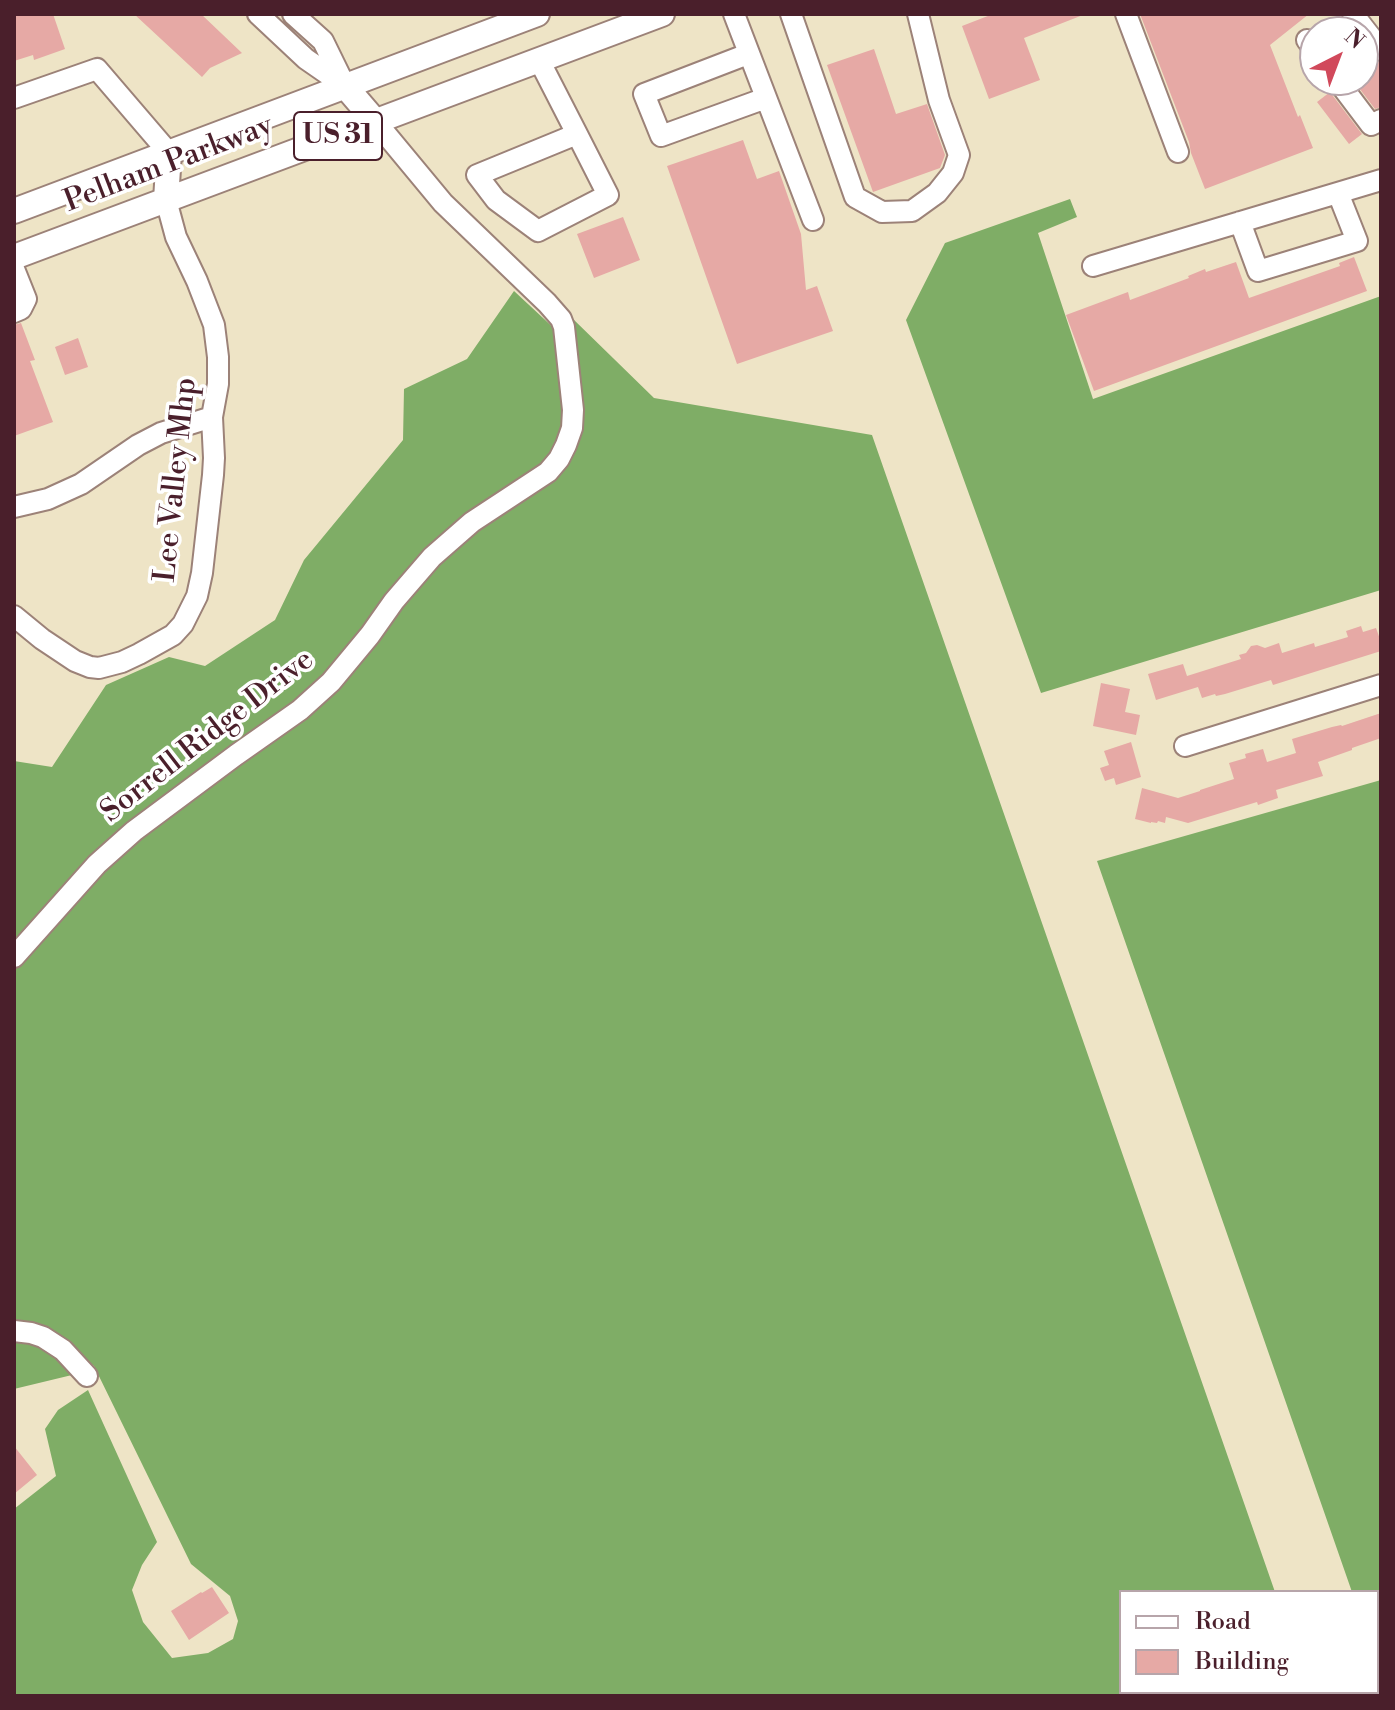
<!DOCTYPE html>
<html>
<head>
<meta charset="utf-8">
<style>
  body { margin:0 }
  #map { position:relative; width:1395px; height:1710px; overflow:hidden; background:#eee4c6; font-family:"Libre Bodoni",serif }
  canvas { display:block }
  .frame { position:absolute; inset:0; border:16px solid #4a1f2b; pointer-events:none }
  .legend { position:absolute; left:1119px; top:1590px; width:260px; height:104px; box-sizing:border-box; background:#fff; border:2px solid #b7a5aa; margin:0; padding:10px 14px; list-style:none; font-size:24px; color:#4a1f2b }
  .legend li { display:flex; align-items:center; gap:16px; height:40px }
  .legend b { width:40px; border:2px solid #b7a5aa }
  .north { position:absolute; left:1299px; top:16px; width:80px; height:80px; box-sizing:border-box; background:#fff; border:2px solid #b7a5aa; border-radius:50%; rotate:42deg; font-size:22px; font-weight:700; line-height:32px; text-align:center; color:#4a1f2b }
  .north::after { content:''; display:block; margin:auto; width:28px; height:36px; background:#d1495b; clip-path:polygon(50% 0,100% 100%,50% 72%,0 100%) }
</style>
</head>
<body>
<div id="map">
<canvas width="1395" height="1710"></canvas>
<div class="frame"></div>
<ul class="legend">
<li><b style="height:10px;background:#fff"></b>Road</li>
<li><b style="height:22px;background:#e6a9a5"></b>Building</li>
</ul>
<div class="north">N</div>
</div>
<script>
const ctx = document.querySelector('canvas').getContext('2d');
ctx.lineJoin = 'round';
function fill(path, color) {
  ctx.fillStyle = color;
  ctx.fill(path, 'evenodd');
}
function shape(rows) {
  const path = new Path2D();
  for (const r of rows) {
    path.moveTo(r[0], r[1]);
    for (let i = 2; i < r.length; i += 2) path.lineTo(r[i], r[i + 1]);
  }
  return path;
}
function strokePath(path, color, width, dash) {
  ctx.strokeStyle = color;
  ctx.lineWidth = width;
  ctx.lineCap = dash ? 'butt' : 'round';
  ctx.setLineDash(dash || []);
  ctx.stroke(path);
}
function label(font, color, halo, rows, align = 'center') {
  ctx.font = font + ' "Libre Bodoni",serif';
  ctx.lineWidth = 7;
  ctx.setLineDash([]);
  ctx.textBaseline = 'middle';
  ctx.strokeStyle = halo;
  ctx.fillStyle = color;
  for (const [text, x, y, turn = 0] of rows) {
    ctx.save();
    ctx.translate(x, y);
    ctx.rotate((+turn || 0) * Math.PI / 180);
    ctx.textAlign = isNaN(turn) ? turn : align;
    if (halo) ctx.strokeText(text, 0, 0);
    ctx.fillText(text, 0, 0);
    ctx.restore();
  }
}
const forest = shape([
  [1070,199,1077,217,1038,233,1093,399,1381,296,1381,590,1041,693,906,320,945,243],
  [514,291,557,331,567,425,556,453,528,480,475,513,331,671,295,707,130,823,75,873,14,941,14,761,52,767,106,685,169,657,205,666,275,620,304,560,403,440,404,389,467,359],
  [572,318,654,398,872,435,1275,1592,1121,1592,1121,1692,1310,1692,1311,1696,14,1696,14,1509,56,1476,45,1429,58,1410,88,1390,157,1542,142,1565,132,1590,143,1622,172,1658,208,1653,233,1639,238,1621,230,1596,191,1564,94,1366,61,1341,14,1324,14,968,39,942,87,884,138,837,303,718,417,582,578,435,582,400],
  [1381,780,1381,1676,1377,1665,1377,1592,1352,1592,1097,861],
  [14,1338,33,1341,66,1361,72,1375,14,1389]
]);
const building = shape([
  [14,14,53,14,65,49,34,60,33,55,14,61],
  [134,14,201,14,242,53,210,68,202,77],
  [993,14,1083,14,1083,15,1024,38,1040,80,989,99,962,26],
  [1140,14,1309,14,1270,45,1298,117,1300,115,1313,148,1205,189,1191,153,1189,142],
  [1363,48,1371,59,1381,63,1381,107,1375,109,1353,80,1363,80],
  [874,49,896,114,927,104,945,155,940,168,873,192,827,65],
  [1330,92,1362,134,1349,144,1317,102],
  [743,140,757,179,779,171,801,234,806,290,817,286,833,331,737,364,667,166],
  [623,217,640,260,594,278,577,234],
  [1354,257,1367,291,1094,391,1066,315,1128,292,1130,300,1189,278,1188,276,1205,269,1206,272,1236,262,1249,298,1340,266,1339,263],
  [21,323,35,360,30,361,53,422,14,436,14,325],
  [78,338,88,367,65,375,55,347],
  [1361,626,1363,632,1376,628,1381,642,1381,651,1273,685,1271,680,1225,694,1216,696,1215,694,1202,698,1198,687,1156,700,1148,674,1183,664,1187,676,1241,659,1239,655,1246,653,1251,646,1257,645,1265,648,1279,643,1282,653,1314,643,1315,647,1348,637,1346,631],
  [1101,683,1130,689,1125,712,1140,715,1136,735,1093,726],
  [1381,713,1381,738,1352,748,1352,750,1318,762,1323,776,1276,790,1278,798,1258,805,1257,802,1188,823,1166,817,1165,823,1158,821,1157,823,1151,822,1151,823,1135,819,1142,788,1178,798,1200,791,1200,790,1234,779,1229,763,1246,758,1245,754,1263,749,1267,762,1296,753,1292,739,1332,727,1341,725,1342,726],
  [1131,742,1141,777,1116,785,1114,778,1105,781,1100,768,1109,765,1104,751],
  [14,1446,37,1475,14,1494],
  [212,1587,229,1613,189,1640,171,1611,201,1592,202,1593]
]);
const minor = shape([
  [258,14,306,59,345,86,323,41,293,14],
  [734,14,813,220],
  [791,14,855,197,882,212,912,211,937,193,953,173,959,155,939,100,918,14],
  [1126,14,1178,152],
  [1353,14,1381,50],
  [1307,40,1315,51],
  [748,54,644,94,661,136,766,98],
  [539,60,577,134,608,195,538,231,496,200,477,175,577,134],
  [1337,80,1371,125,1381,120],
  [14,98,97,69,169,153],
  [1240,222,1258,271,1357,241,1338,193],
  [1093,266,1381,180],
  [14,269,26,299,21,309,14,312],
  [14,507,48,499,81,484,138,445,161,433,212,417],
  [14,616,42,639,75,661,90,667,99,668,122,662,139,654,173,635,183,624,197,596,202,573,213,475,214,458,212,417,218,384,218,357,214,325,197,281,176,237,166,200],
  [1185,746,1381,685],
  [14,957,97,864,134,831,236,755,300,710,331,682,370,635,394,601,432,557,472,522,548,472,559,459,566,445,572,428,573,410,564,327,561,319,547,303,443,203,375,121],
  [14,1331,31,1333,43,1337,63,1350,87,1376]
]);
const major = shape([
  [345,86,375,121],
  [166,200,169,153],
  [14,211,537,14],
  [14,257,662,14]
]);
const shields = [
  [338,136,88]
];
const shieldNames = [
  ["US 31",338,136]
];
const streetNames = [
  ["Pelham Parkway",169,165,-21],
  ["Lee Valley Mhp",177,480,-84],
  ["Sorrell Ridge Drive",208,737,-38]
];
fill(forest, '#7fad66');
fill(building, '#e6a9a5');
strokePath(minor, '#9c8278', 24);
strokePath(major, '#9c8278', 28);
strokePath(minor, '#fff', 20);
strokePath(major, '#fff', 24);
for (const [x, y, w] of shields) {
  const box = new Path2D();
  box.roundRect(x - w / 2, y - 24, w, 48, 6);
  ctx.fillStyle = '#fff';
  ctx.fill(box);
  strokePath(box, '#4a1f2b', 2);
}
label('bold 28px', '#4a1f2b', null, shieldNames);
label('30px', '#4a1f2b', '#fff', streetNames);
</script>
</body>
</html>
